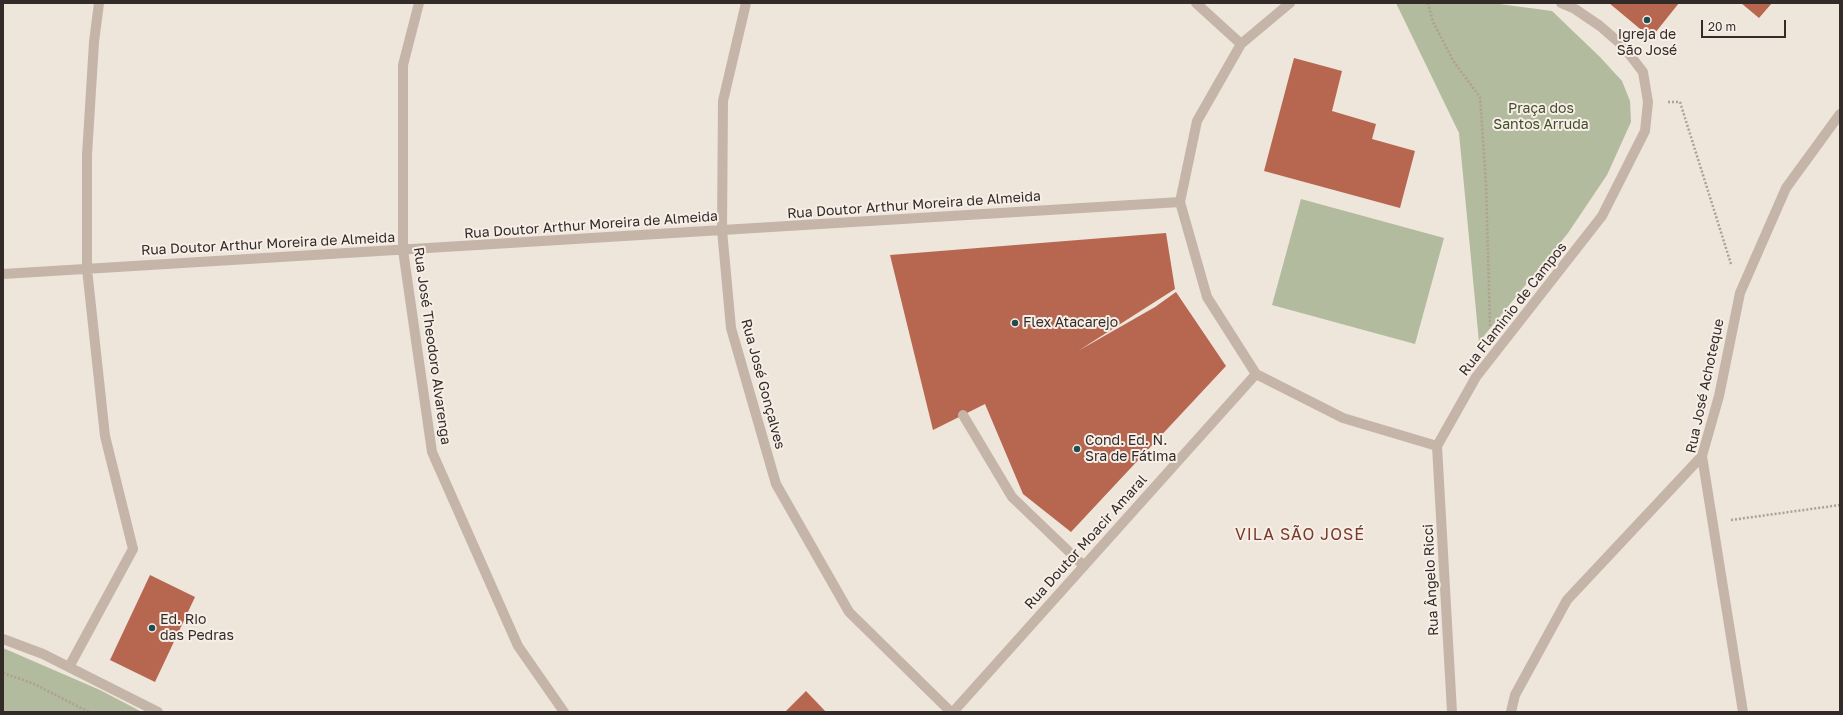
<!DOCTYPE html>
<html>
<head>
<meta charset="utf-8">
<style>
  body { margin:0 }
  #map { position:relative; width:1843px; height:715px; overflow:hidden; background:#eee5db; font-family:"Golos Text",sans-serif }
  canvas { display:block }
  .frame { position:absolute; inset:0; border:4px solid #332b28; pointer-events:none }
  .scale { position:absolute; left:1701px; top:20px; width:85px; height:18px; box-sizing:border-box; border:2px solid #332b28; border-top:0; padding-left:5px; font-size:12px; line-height:14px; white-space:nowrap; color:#332b28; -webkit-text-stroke:3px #f7efe7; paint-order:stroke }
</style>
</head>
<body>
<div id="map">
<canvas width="1843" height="715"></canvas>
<div class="frame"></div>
<div class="scale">20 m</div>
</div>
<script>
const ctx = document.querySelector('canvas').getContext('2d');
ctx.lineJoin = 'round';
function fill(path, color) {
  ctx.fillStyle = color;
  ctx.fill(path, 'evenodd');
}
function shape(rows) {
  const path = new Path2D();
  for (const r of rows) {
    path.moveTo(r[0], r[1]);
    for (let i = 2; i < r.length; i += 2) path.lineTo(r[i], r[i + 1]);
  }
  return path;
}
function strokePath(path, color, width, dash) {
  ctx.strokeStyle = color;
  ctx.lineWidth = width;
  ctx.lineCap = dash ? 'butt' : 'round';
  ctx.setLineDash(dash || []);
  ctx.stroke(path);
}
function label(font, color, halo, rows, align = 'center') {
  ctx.font = font + ' "Golos Text",sans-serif';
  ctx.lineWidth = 4;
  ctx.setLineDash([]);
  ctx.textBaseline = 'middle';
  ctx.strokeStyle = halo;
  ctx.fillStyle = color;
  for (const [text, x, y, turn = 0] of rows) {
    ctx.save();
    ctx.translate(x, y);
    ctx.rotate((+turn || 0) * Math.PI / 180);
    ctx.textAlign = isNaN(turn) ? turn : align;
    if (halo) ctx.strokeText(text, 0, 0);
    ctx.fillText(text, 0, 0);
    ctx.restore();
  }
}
const green = shape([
  [1396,3,1492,3,1552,11,1600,57,1622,81,1630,101,1631,122,1607,175,1568,233,1479,342,1459,133],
  [1301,199,1444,238,1415,344,1272,305],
  [3,648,100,690,142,712,3,712]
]);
const building = shape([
  [1609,3,1679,3,1651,38],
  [1741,3,1772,3,1759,18],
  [1294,58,1342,71,1332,111,1376,124,1372,139,1415,151,1400,208,1264,171],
  [1166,233,1175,289,1078,351,1155,307,1176,292,1226,366,1071,532,1023,494,985,404,933,430,890,255],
  [150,575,195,597,155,682,110,660],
  [806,691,826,712,785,712]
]);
const path = shape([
  [1428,3,1433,22,1454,62,1480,97,1486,183,1490,326],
  [1668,102,1680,102,1731,264],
  [1731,520,1840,505],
  [3,673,32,683,89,712]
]);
const minor = shape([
  [419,3,403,65,403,250,432,452,518,646,564,712],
  [746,3,723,101,722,230,731,328,776,484,849,612,951,712],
  [1196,3,1241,44],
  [1290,3,1241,44,1197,121,1180,202,1207,297,1256,374,1343,418,1437,446],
  [3,274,1180,202],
  [963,415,1012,497,1084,566],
  [1437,446,1476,377,1602,216,1645,131,1648,102,1643,72,1623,46,1600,26,1575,9,1561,3],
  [1437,446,1452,712],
  [3,639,43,654,158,712],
  [69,667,133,549,105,436,87,269,87,155,94,42,99,3],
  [953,712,1256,374],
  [1511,712,1515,695,1567,600,1702,456],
  [1743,712,1702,456,1719,396,1740,293,1786,188,1840,114]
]);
const markers = [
  [1647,20,4,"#224d4f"],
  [1015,323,4,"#224d4f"],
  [1077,449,4,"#224d4f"],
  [152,628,4,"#224d4f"]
];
const poiNames = [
  ["Igreja de",1647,35,"center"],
  ["São José",1647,51,"center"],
  ["Flex Atacarejo",1023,323],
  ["Cond. Ed. N.",1085,441],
  ["Sra de Fátima",1085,457],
  ["Ed. Rio",160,620],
  ["das Pedras",160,636]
];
const parkNames = [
  ["Praça dos",1541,109],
  ["Santos Arruda",1541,125]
];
const streetNames = [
  ["Rua Doutor Arthur Moreira de Almeida",914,205,-4],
  ["Rua Doutor Arthur Moreira de Almeida",591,225,-4],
  ["Rua Doutor Arthur Moreira de Almeida",268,244,-3],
  ["Rua Flaminio de Campos",1513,309,-52],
  ["Rua José Theodoro Alvarenga",432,346,82],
  ["Rua José Gonçalves",763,384,75],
  ["Rua José Achoteque",1705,386,-78],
  ["Rua Doutor Moacir Amaral",1086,542,-48],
  ["Rua Ângelo Ricci",1431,580,-93]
];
const quarterNames = [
  ["VILA SÃO JOSÉ",1300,535]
];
fill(green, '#b2bb9d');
fill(building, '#b76750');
strokePath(path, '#b09f93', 2.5, [2, 2]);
strokePath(minor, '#c5b5a9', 10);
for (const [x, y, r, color] of markers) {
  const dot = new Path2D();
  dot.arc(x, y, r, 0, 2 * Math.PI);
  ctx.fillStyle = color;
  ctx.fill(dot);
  strokePath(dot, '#f7efe7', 1.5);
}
label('14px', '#332b28', '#f7efe7', poiNames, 'left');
label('14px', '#434e2e', '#f7efe7', parkNames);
label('14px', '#332b28', '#f7efe7', streetNames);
ctx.letterSpacing = '1px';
label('16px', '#783b2a', '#f7efe7', quarterNames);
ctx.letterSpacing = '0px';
</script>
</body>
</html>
